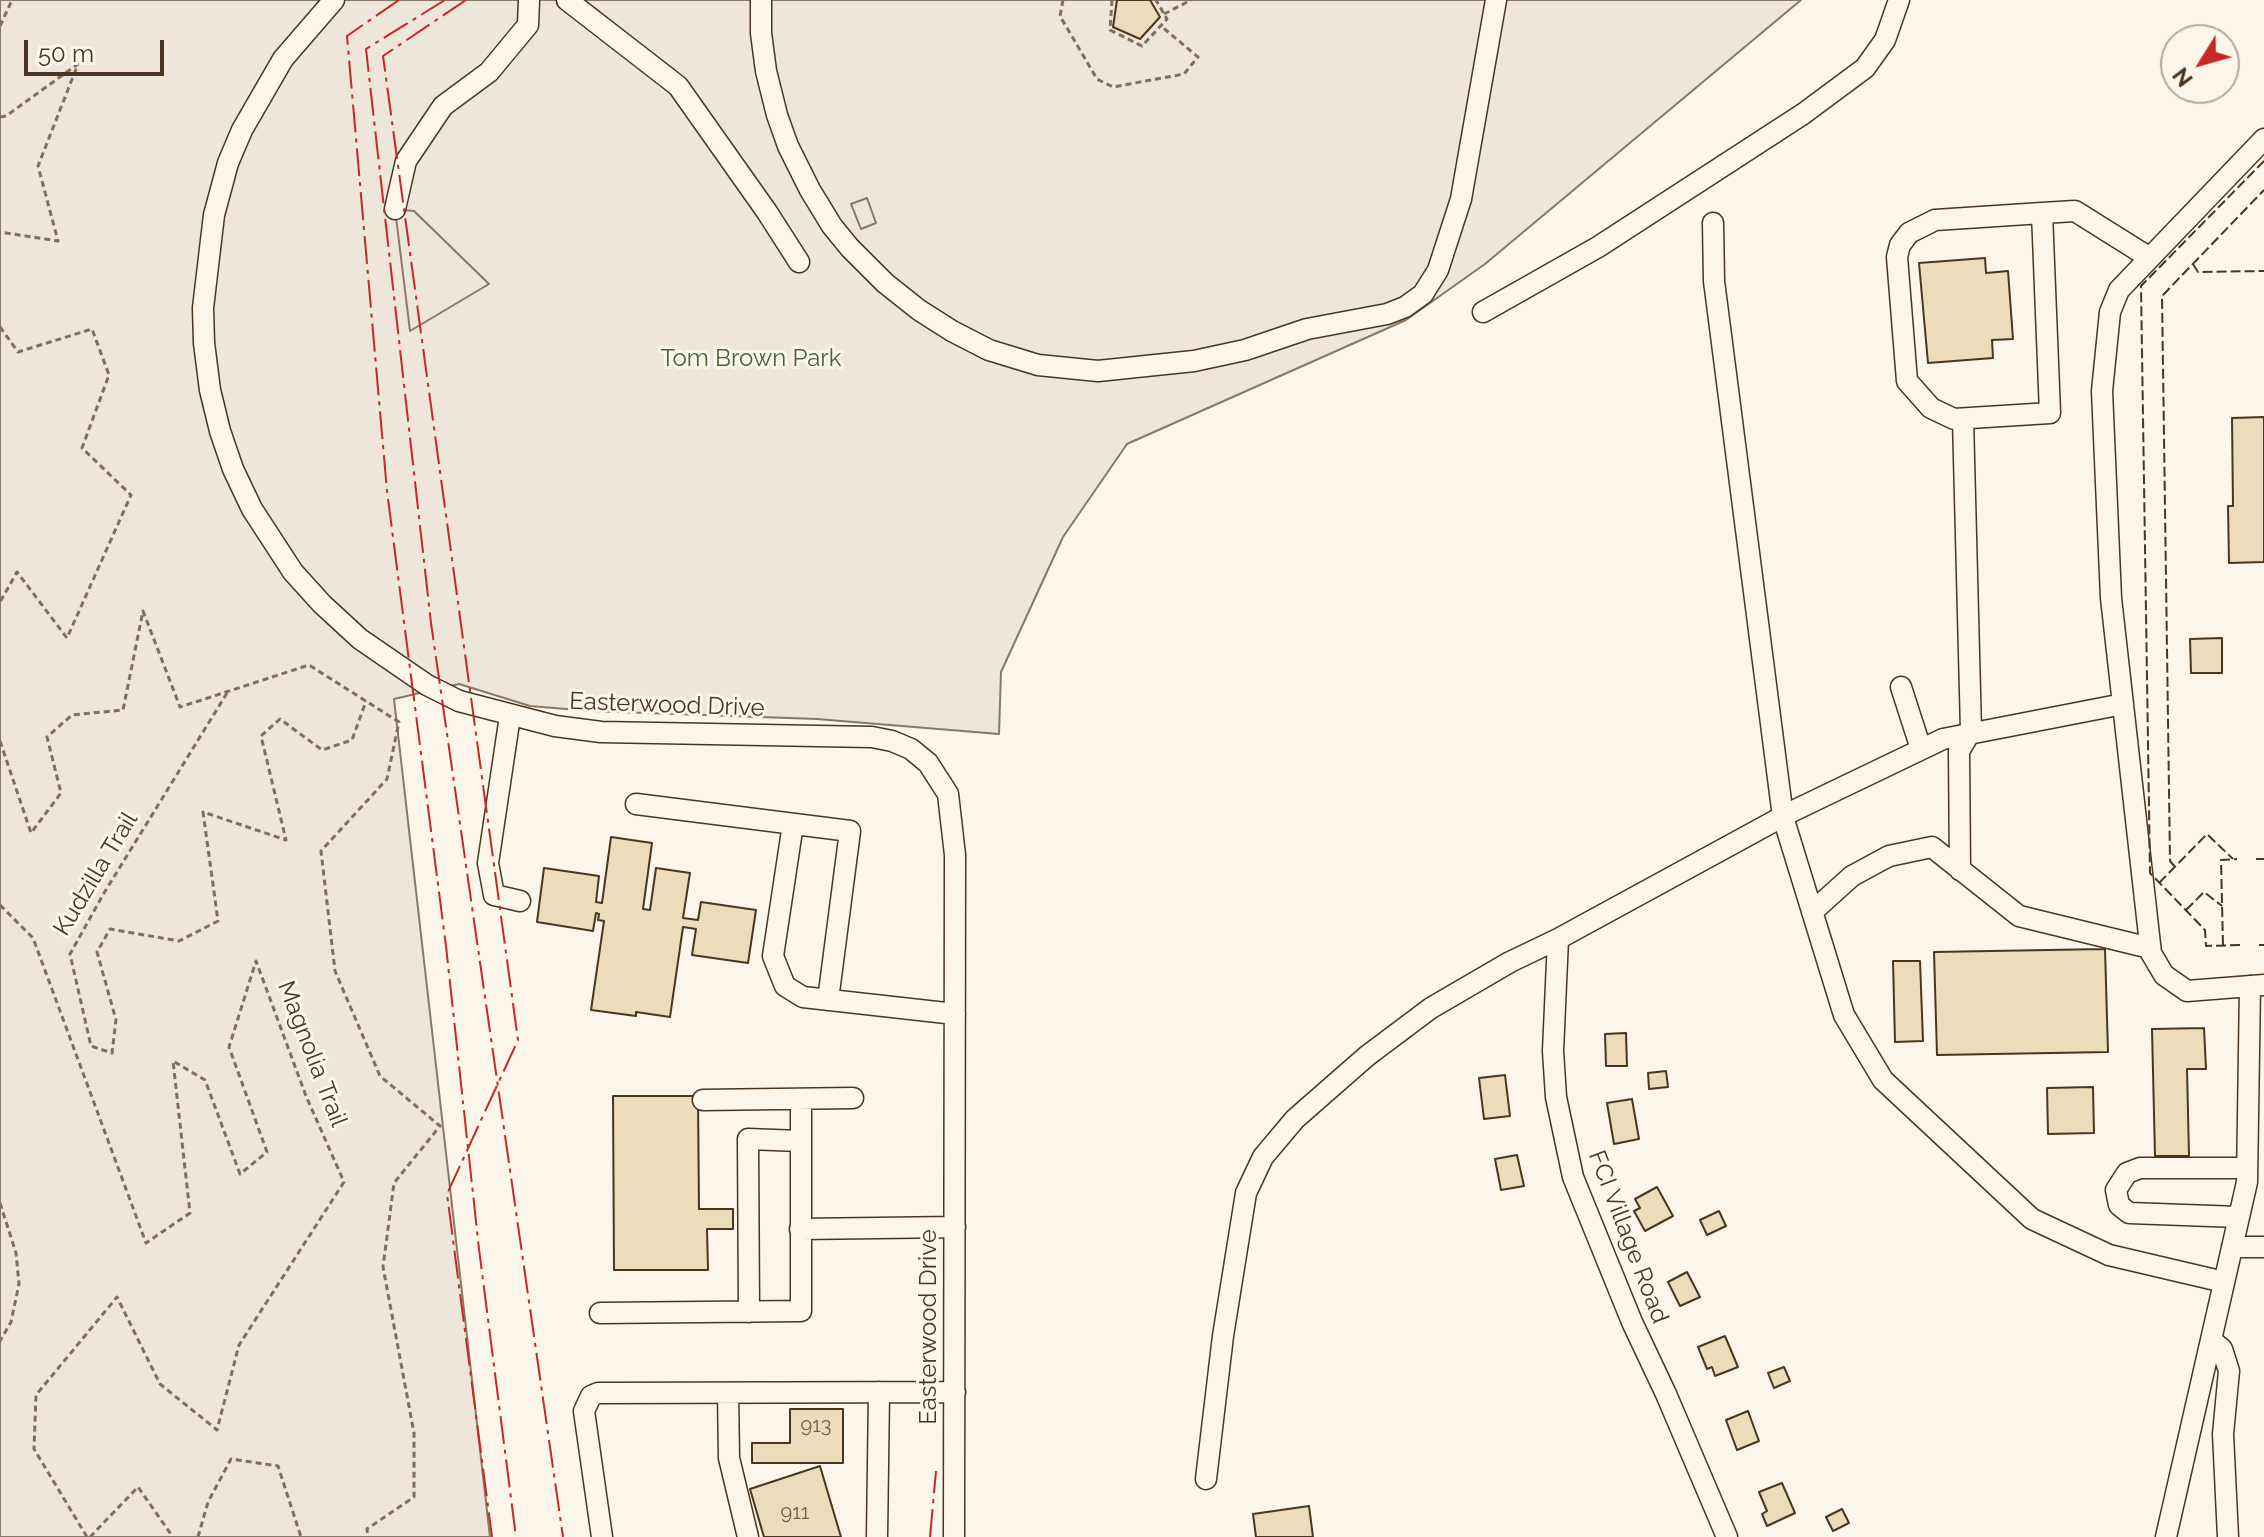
<!DOCTYPE html>
<html>
<head>
<meta charset="utf-8">
<style>
  body { margin:0 }
  #map { position:relative; width:2264px; height:1537px; overflow:hidden; background:#fbf6e9; font-family:Raleway,sans-serif }
  canvas { display:block }
  .north { position:absolute; left:2160px; top:24px; width:80px; height:80px; box-sizing:border-box; background:#fbf6e9; border:2px solid #b4a999; border-radius:50%; rotate:233deg; font-size:22px; font-weight:700; line-height:32px; text-align:center; color:#4a3520 }
  .north::after { content:''; display:block; margin:auto; width:28px; height:36px; background:#c62828; clip-path:polygon(50% 0,100% 100%,50% 72%,0 100%) }
  .scale { position:absolute; left:24px; top:40px; width:140px; height:36px; box-sizing:border-box; border:4px solid #4a3520; border-top:0; padding-left:10px; font-size:24px; line-height:28px; white-space:nowrap; color:#4a3520; -webkit-text-stroke:6px #fbf6e9; paint-order:stroke }
</style>
</head>
<body>
<div id="map">
<canvas width="2264" height="1537"></canvas>
<div class="north">N</div>
<div class="scale">50 m</div>
</div>
<script>
const ctx = document.querySelector('canvas').getContext('2d');
ctx.lineJoin = 'round';
function fill(path, color) {
  ctx.fillStyle = color;
  ctx.fill(path, 'evenodd');
}
function shape(rows) {
  const path = new Path2D();
  for (const r of rows) {
    path.moveTo(r[0], r[1]);
    for (let i = 2; i < r.length; i += 2) path.lineTo(r[i], r[i + 1]);
  }
  return path;
}
function strokePath(path, color, width, dash) {
  ctx.strokeStyle = color;
  ctx.lineWidth = width;
  ctx.lineCap = dash ? 'butt' : 'round';
  ctx.setLineDash(dash || []);
  ctx.stroke(path);
}
function label(font, color, halo, rows, align = 'center') {
  ctx.font = font + ' Raleway,sans-serif';
  ctx.lineWidth = 6;
  ctx.setLineDash([]);
  ctx.textBaseline = 'middle';
  ctx.strokeStyle = halo;
  ctx.fillStyle = color;
  for (const [text, x, y, turn = 0] of rows) {
    ctx.save();
    ctx.translate(x, y);
    ctx.rotate((+turn || 0) * Math.PI / 180);
    ctx.textAlign = isNaN(turn) ? turn : align;
    if (halo) ctx.strokeText(text, 0, 0);
    ctx.fillText(text, 0, 0);
    ctx.restore();
  }
}
const green = shape([
  [0,0,1801,0,1485,264,1406,320,1127,444,1063,537,1001,672,999,734,817,719,590,711,530,706,459,684,394,699,490,1537,0,1537,0,0]
]);
const parking = shape([
  [867,198,876,223,861,229,851,204,867,198],
  [395,209,414,211,489,284,410,331,395,209]
]);
const building = shape([
  [1117,0,1150,0,1160,17,1140,39,1113,27,1117,0],
  [1985,258,1986,273,2008,271,2013,339,1992,340,1993,358,1928,363,1919,263,1985,258],
  [2264,417,2264,562,2229,563,2228,506,2233,506,2232,418,2264,417],
  [2222,638,2222,673,2191,673,2190,639,2222,638],
  [611,837,652,843,643,909,650,910,656,868,690,873,683,918,698,920,701,902,756,910,748,963,692,955,696,929,683,927,670,1017,636,1012,636,1016,591,1010,604,921,598,920,599,914,596,913,593,931,537,922,544,868,599,876,596,902,602,903,611,837],
  [2105,949,2108,1052,1937,1055,1934,952,2105,949],
  [1893,961,1920,961,1923,1041,1895,1042,1893,961],
  [2204,1028,2206,1069,2187,1069,2189,1156,2155,1156,2152,1029,2204,1028],
  [1626,1033,1627,1066,1606,1066,1605,1034,1626,1033],
  [1666,1071,1668,1087,1649,1089,1648,1073,1666,1071],
  [1505,1075,1510,1116,1484,1119,1479,1078,1505,1075],
  [2093,1087,2094,1133,2048,1134,2047,1088,2093,1087],
  [613,1096,698,1096,699,1209,733,1209,733,1229,707,1229,708,1270,614,1270,613,1096],
  [1632,1099,1639,1139,1614,1144,1607,1103,1632,1099],
  [1517,1155,1524,1186,1501,1190,1495,1159,1517,1155],
  [1657,1187,1673,1216,1645,1231,1634,1211,1640,1208,1635,1199,1657,1187],
  [1719,1211,1726,1226,1707,1235,1700,1220,1719,1211],
  [1687,1272,1700,1297,1680,1306,1668,1282,1687,1272],
  [1725,1336,1738,1367,1715,1376,1712,1367,1707,1369,1698,1347,1725,1336],
  [1784,1367,1790,1381,1774,1388,1768,1373,1784,1367],
  [790,1409,843,1409,843,1463,752,1463,752,1443,790,1443,790,1409],
  [1748,1411,1759,1441,1737,1450,1726,1420,1748,1411],
  [820,1466,841,1537,764,1537,750,1489,820,1466],
  [1782,1483,1795,1513,1767,1526,1762,1514,1767,1511,1759,1492,1782,1483],
  [1309,1506,1313,1537,1256,1537,1253,1514,1309,1506],
  [1842,1509,1849,1523,1833,1531,1826,1517,1842,1509]
]);
const path = shape([
  [1063,0,1060,16,1097,79,1113,87,1184,74,1198,57,1161,26],
  [1112,0,1110,30,1142,46,1167,19,1156,0],
  [1164,14,1191,0],
  [0,26,12,0],
  [0,117,6,116,78,64,38,166,58,241,0,232],
  [0,327,18,352,92,329,109,375,82,448,131,495,67,638,17,572,0,602],
  [227,693,104,893,70,954,91,1046,112,1053,116,1020,97,952,110,929,179,941,218,921,203,812,286,840,261,736,280,719,322,750,352,740,366,701],
  [0,741,31,833,61,793,47,737,72,715,123,710,143,611,180,707,309,665,399,722,387,779,321,851,335,971,380,1076,440,1126,394,1183,383,1267,414,1433,414,1497,367,1529,368,1537],
  [0,905,33,938,146,1243,190,1213,173,1061,205,1080,240,1174,267,1152,229,1047,256,961,306,1096,344,1182,239,1345,217,1430,160,1384,117,1297,36,1395,34,1449,87,1537],
  [0,1203,16,1253,19,1284,11,1322,0,1341],
  [90,1537,138,1487,173,1537],
  [198,1537,208,1502,231,1459,278,1466,301,1537]
]);
const minor = shape([
  [334,0,283,59,242,130,228,163,214,215,203,308,204,343,210,390,220,431,233,469,252,509,293,572,322,604,360,639,427,685,459,701,555,726,601,732,872,737,892,741,911,749,928,763,948,794,955,855,954,1537],
  [567,0,678,86,767,212,799,262],
  [761,0,761,33,766,71,777,115,788,146,810,190,832,226,850,248,885,283,919,310,952,331,989,350,1038,365,1098,371,1194,361,1245,350,1307,329,1387,314,1405,307,1423,294,1438,270,1461,199,1496,0],
  [2264,139,2119,290,2110,312,2102,391,2111,598,2151,953,2164,975,2187,991,2264,985],
  [395,209,406,161,443,106,489,72,528,25,529,0],
  [2042,213,2050,413,1954,419,1931,408,1907,381,1897,257,1900,245,1909,233,1935,220,2042,213,2075,211,2150,258],
  [1713,223,1714,281,1783,817,1844,1015,1883,1080,2032,1219,2109,1255,2224,1282],
  [1483,312,1598,247,1803,114,1865,68,1885,40,1899,0],
  [1901,687,1921,749],
  [510,716,488,863,494,895,520,901],
  [636,804,850,831,828,1000],
  [793,824,773,956,785,986,803,997,955,1014],
  [1960,870,1959,751,1971,731,1963,419],
  [1812,912,1852,876,1889,856,1932,847,2019,916,2150,948],
  [1558,939,1553,1051,1556,1097,1573,1177,1632,1322,1666,1394,1727,1537],
  [703,1100,853,1098],
  [2239,1217,2129,1213,2119,1205,2116,1190,2127,1173,2140,1168,2247,1168],
  [800,1229,955,1227],
  [2232,1247,2264,1247],
  [749,1312,748,1139,800,1141],
  [600,1313,801,1311,801,1099],
  [2211,1340,2222,1349,2229,1371,2223,1434,2228,1537],
  [728,1393,729,1458,748,1537],
  [1206,1479,1223,1336,1246,1193,1263,1157,1295,1119,1367,1056,1431,1008,1510,962,1558,939,1791,812,1943,739,2123,704],
  [602,1537,584,1411,591,1396,598,1393,955,1392],
  [877,1537,879,1392],
  [2166,1537,2247,1182,2250,986]
]);
const fence = shape([
  [2193,264,2198,272,2264,271],
  [2256,859,2264,859],
  [2175,867,2170,861,2162,296,2264,190],
  [2159,883,2207,834,2233,859],
  [2186,910,2204,892,2222,906],
  [2223,945,2221,860,2237,859],
  [2240,945,2206,946,2205,930,2150,873,2141,286,2264,161],
  [2259,945,2264,945]
]);
const power = shape([
  [399,0,347,36,387,491,446,946,479,1249,516,1537],
  [445,0,366,49,431,623,563,1537],
  [466,0,383,56,518,1040,447,1194,492,1537],
  [930,1537,936,1471]
]);
const numberNames = [
  ["913",816,1426],
  ["911",795,1513]
];
const parkNames = [
  ["Tom Brown Park",751,359]
];
const streetNames = [
  ["Easterwood Drive",667,705,2],
  ["Kudzilla Trail",96,874,-59],
  ["Magnolia Trail",312,1054,69],
  ["FCI Village Road",1628,1237,69],
  ["Easterwood Drive",929,1327,-90]
];
fill(green, '#ede6d9');
strokePath(green, '#887966', 2);
fill(parking, '#ede7d9');
strokePath(parking, '#887966', 2);
fill(building, '#ecdcbc');
strokePath(building, '#4a3520', 2);
strokePath(minor, '#4a3520', 23);
strokePath(path, '#7f6f5c', 3, [6, 4]);
strokePath(minor, '#fbf6e9', 20);
strokePath(fence, '#4a3520', 2, [10, 4]);
strokePath(power, '#c62828', 2, [28, 6, 4, 6]);
label('20px', '#725f47', null, numberNames);
label('24px', '#436837', '#fbf6e9', parkNames);
label('24px', '#4a3520', '#fbf6e9', streetNames);
</script>
</body>
</html>
